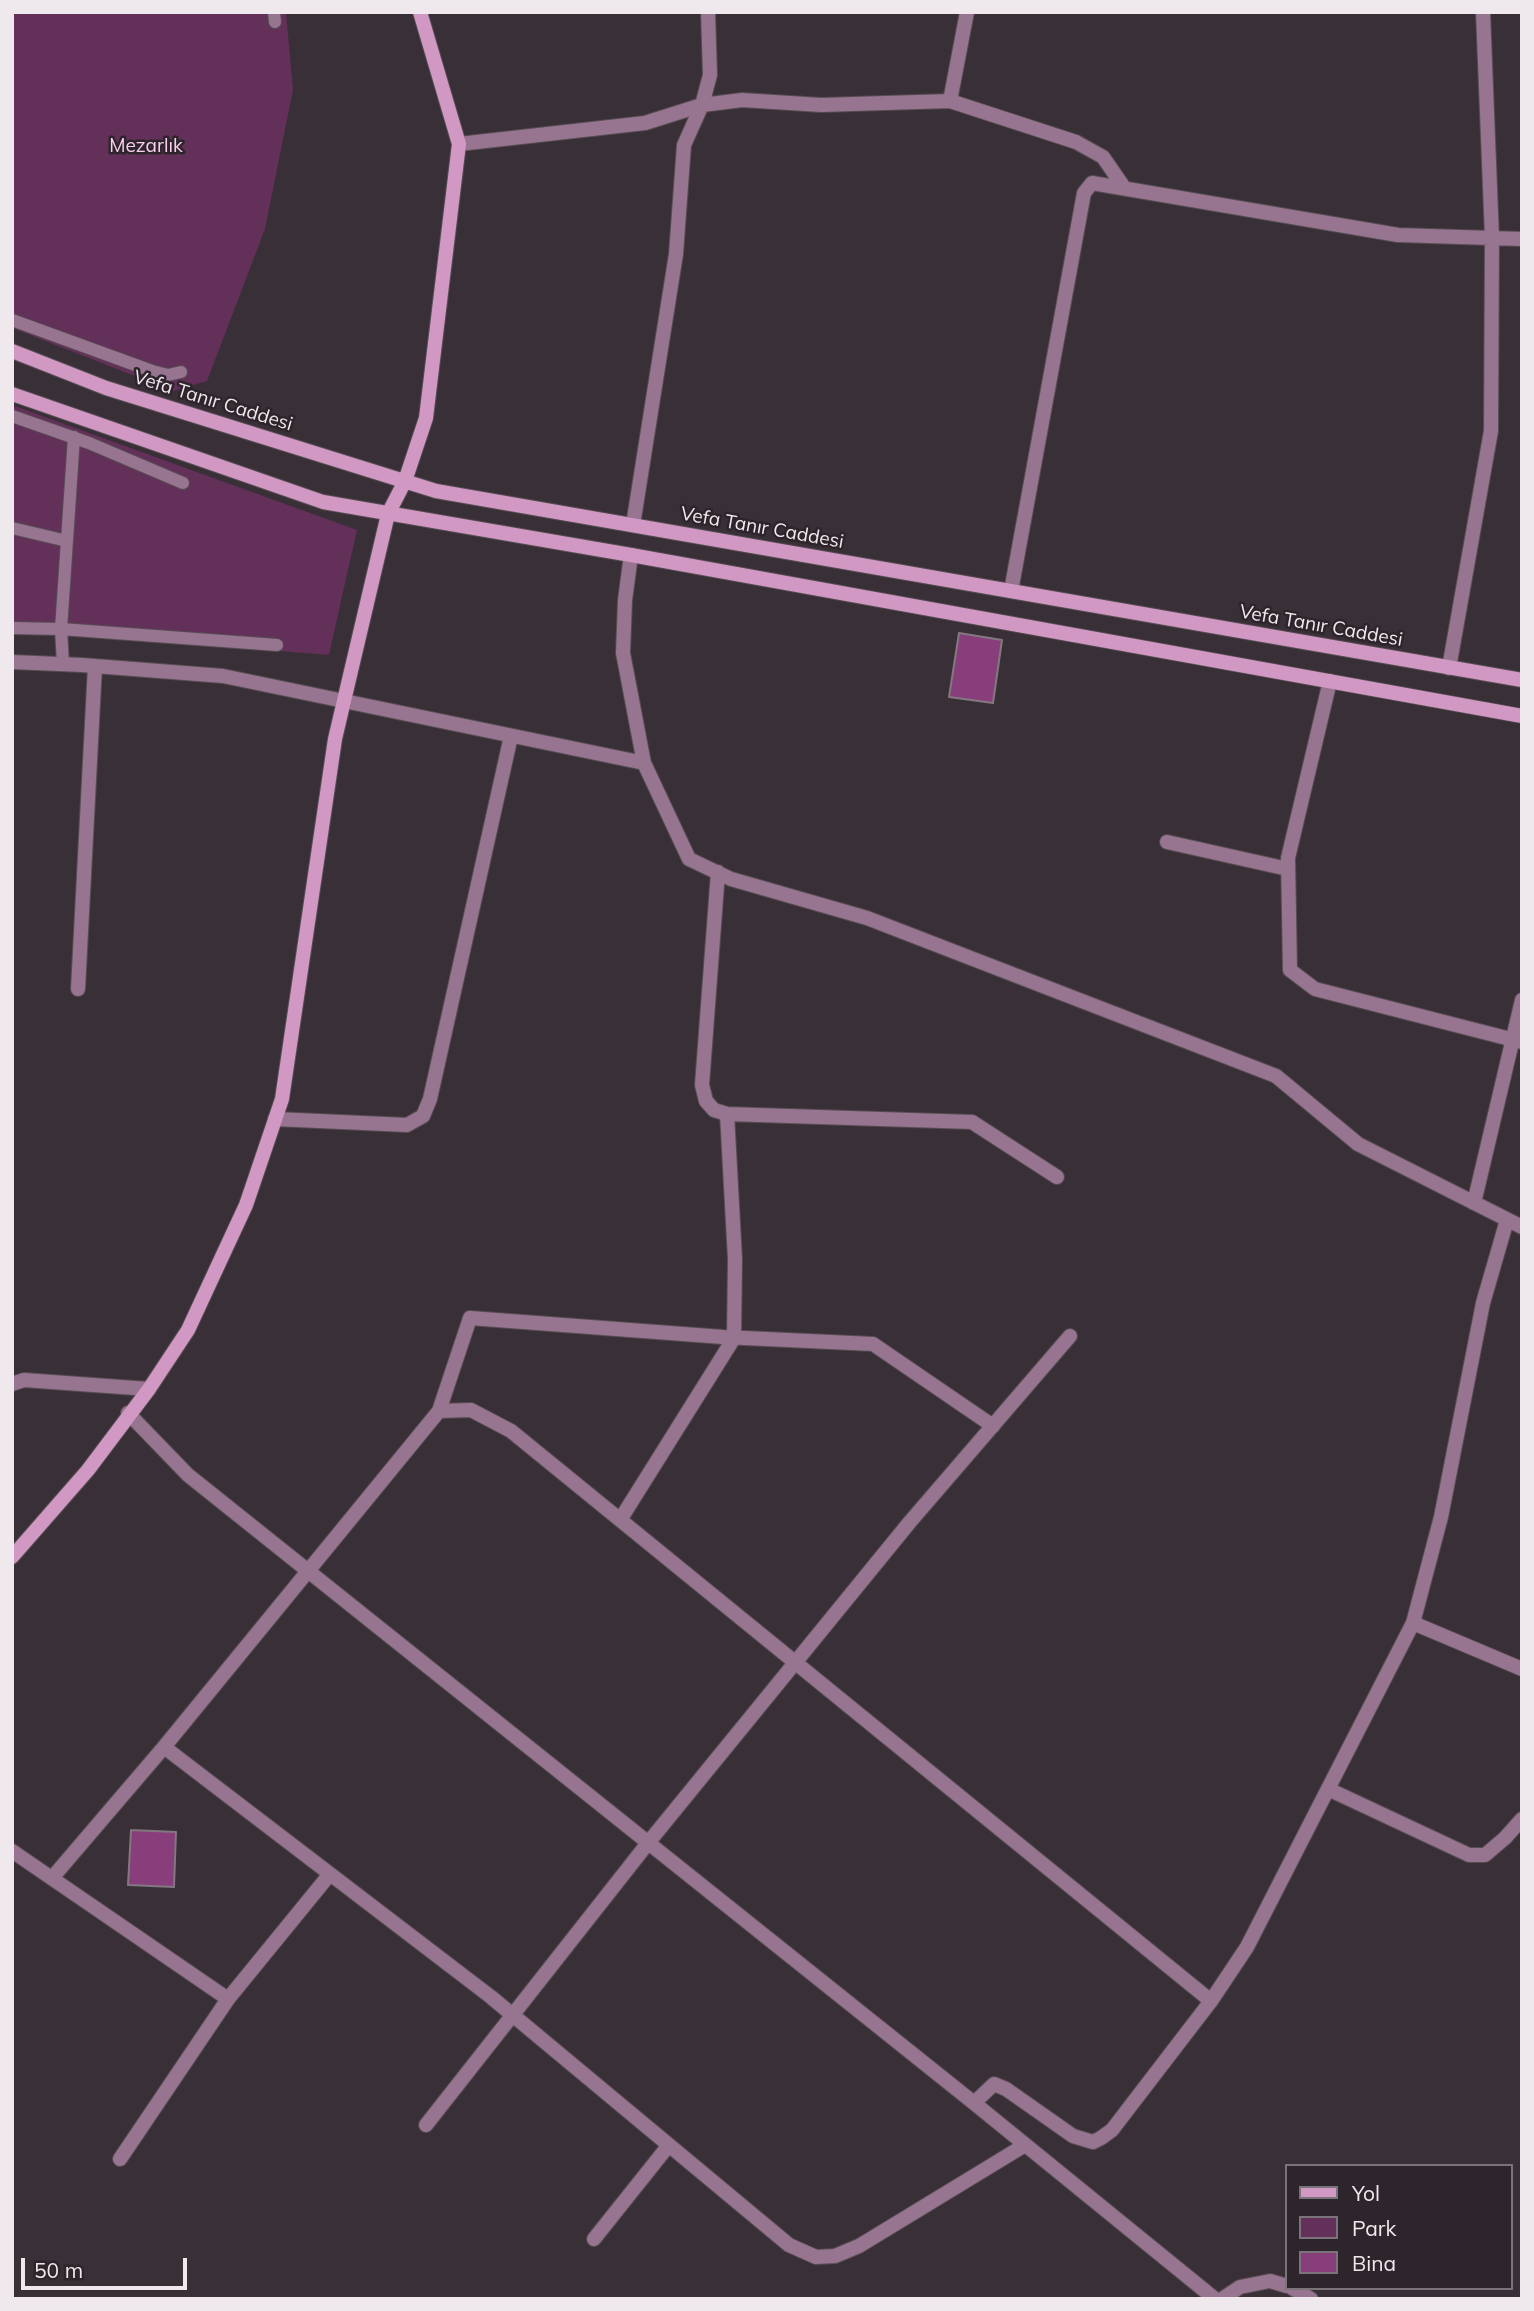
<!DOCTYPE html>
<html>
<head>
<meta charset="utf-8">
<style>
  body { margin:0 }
  #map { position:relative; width:1534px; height:2311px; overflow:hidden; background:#392f36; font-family:Mulish,sans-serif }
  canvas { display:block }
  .frame { position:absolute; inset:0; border:14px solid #efe9ee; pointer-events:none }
  .legend { position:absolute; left:1285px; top:2164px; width:228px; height:126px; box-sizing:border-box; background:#2e252c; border:2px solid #7b737a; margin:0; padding:9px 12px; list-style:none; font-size:21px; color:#efe9ee }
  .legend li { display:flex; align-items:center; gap:14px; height:35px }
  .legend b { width:35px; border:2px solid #7b737a }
  .scale { position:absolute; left:21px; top:2258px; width:166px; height:32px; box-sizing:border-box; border:4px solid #efe9ee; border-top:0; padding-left:9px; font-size:21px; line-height:24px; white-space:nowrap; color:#efe9ee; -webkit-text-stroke:5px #2e252c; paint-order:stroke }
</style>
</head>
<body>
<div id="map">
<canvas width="1534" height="2311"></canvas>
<div class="frame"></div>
<ul class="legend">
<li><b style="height:9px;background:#d098c3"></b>Yol</li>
<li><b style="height:19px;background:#623059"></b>Park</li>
<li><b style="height:19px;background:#893e7c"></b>Bina</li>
</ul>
<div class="scale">50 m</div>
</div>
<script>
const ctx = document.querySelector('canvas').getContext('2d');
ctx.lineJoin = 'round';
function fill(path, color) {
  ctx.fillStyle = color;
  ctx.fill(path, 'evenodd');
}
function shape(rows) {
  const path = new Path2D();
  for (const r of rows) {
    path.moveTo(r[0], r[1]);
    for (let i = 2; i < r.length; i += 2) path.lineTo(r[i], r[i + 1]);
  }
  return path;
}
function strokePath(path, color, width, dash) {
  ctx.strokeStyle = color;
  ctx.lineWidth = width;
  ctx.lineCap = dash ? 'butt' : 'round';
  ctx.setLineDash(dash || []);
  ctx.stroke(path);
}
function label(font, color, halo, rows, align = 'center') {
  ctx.font = font + ' Mulish,sans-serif';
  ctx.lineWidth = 5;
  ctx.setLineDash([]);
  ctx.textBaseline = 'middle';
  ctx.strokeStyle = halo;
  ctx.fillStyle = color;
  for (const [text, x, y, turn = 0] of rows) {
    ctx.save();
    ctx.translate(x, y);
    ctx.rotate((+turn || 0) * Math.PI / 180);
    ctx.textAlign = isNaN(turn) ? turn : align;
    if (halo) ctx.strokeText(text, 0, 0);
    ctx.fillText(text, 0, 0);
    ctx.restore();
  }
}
const green = shape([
  [12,12,286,12,293,90,265,229,207,381,173,391,12,328],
  [12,405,357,530,329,655,93,636,12,634]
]);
const building = shape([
  [959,633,1002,640,993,703,949,697,959,633],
  [131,1830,176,1832,174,1887,128,1885,131,1830]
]);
const lane = shape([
  [274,12,275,22],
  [12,320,152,371,168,375,181,372],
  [12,416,89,443,183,483],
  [12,528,67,541],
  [12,628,61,629,277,645],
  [63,664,61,629,74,437]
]);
const street = shape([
  [950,101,967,12],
  [459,144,645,123,702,105,742,100,821,105,950,101,1076,142,1103,157,1123,186],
  [633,525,676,254,684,145,702,105,710,75,708,12],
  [631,555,625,600,623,653,644,763,689,859,731,879,867,918,1276,1076,1358,1144,1522,1227],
  [1011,591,1084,193,1092,183,1398,235,1522,239],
  [12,662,82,665,223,676,644,763],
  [1449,668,1491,431,1492,238,1483,12],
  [1330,681,1288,858,1290,970,1315,989,1522,1042],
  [1167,842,1288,869],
  [718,872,702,1085,706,1101,714,1110,727,1114,972,1122,1057,1177],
  [78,989,95,666],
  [275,1119,407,1125,423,1116,430,1099,511,736],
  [1474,1203,1522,1000],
  [12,1384,24,1380,149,1389],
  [439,1411,471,1410,511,1431,1211,2001],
  [128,1413,188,1475,974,2103,1215,2299],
  [620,1520,734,1338,735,1259,727,1114],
  [1413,1623,1522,1669],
  [164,1747,491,1997,789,2245,816,2257,835,2256,859,2246,1025,2145],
  [1328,1789,1469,1855,1485,1855,1505,1838,1522,1819],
  [12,1851,228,1999],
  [52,1878,164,1747,439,1411,470,1318,723,1337,873,1344,993,1426],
  [974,2103,994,2084,1006,2089,1073,2136,1093,2142,1101,2138,1112,2130,1211,2001,1247,1947,1413,1623,1441,1517,1483,1303,1507,1220],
  [426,2125,648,1843,909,1523,1070,1336],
  [120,2159,228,1999,330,1874],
  [594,2239,669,2145],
  [1292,2288,1311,2299],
  [1222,2299,1240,2287,1270,2281,1287,2286]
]);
const secondary = shape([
  [12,351,106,388,436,491,1522,680],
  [12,394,323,502,631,555,1522,716],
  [12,1557,88,1470,149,1389,188,1330,246,1205,282,1099,335,739,388,514,405,481,426,418,459,144,420,12]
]);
const parkNames = [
  ["Mezarlık",146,146]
];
const streetNames = [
  ["Vefa Tanır Caddesi",213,401,17],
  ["Vefa Tanır Caddesi",762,528,10],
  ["Vefa Tanır Caddesi",1321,626,10]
];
fill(green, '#623059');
fill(building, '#893e7c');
strokePath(building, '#837880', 2);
strokePath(lane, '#564d53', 14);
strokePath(street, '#564d53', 16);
strokePath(secondary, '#564d53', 16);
strokePath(lane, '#97748f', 12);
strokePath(street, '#97748f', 14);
strokePath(secondary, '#d098c3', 14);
label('19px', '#facfef', '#2e252c', parkNames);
label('19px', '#efe9ee', '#2e252c', streetNames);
</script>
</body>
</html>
